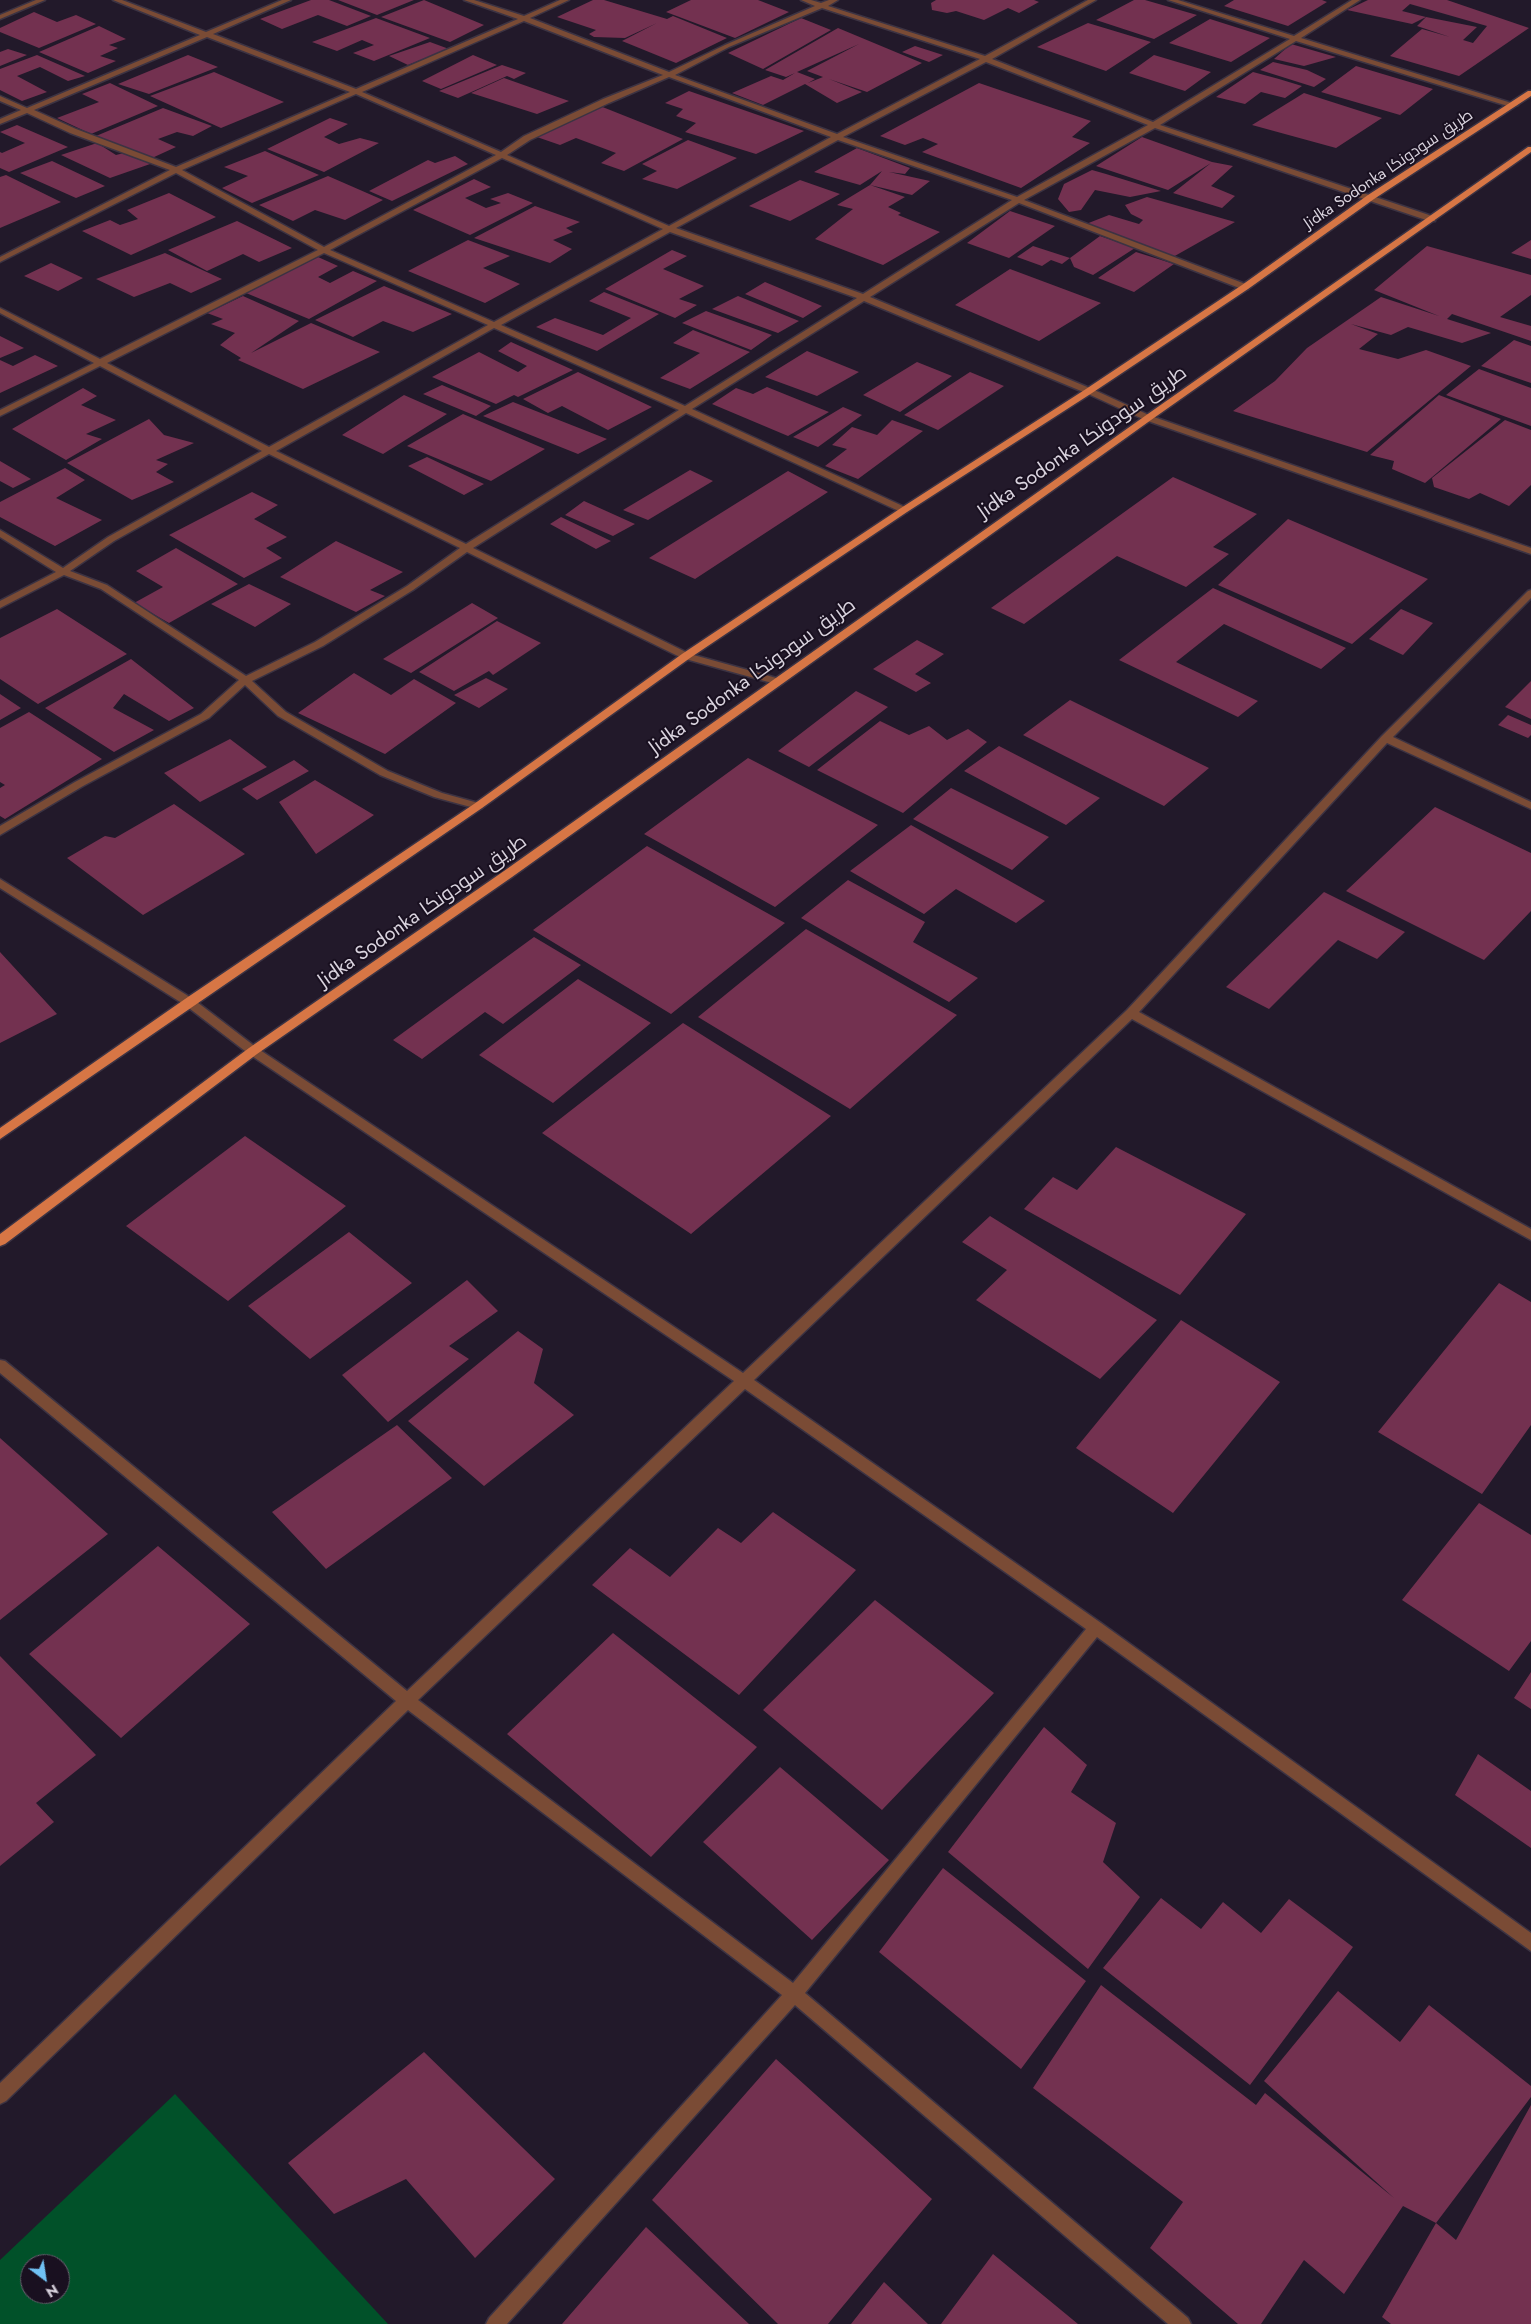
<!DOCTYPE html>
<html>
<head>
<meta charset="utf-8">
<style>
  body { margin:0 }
  #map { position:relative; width:1531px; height:2324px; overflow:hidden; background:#22192a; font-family:Jost,sans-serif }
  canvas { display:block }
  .north { position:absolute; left:20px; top:2254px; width:50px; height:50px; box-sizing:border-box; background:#191020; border:1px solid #665e6c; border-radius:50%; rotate:149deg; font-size:14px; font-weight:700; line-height:20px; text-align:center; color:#d9d3de }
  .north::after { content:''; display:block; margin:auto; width:18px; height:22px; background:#70c1f4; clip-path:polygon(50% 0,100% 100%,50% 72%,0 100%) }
</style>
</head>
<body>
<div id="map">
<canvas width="1531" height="2324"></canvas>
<div class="north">N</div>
</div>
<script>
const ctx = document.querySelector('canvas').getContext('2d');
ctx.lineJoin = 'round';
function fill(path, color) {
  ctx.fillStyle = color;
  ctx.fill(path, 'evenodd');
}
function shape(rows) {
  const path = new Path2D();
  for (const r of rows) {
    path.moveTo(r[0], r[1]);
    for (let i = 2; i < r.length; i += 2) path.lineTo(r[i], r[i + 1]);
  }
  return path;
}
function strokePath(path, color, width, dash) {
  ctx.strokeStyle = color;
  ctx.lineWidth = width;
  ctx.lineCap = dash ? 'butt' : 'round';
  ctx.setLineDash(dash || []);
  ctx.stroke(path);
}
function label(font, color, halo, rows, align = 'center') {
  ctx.font = font + ' Jost,Cairo,sans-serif';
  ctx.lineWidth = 4;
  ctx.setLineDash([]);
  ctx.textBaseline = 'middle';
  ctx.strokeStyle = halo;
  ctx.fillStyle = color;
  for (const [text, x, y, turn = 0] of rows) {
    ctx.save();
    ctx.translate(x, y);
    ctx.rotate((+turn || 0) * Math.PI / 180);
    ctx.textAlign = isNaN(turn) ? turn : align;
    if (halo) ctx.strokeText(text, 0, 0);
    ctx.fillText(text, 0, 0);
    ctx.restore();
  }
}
const green = shape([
  [175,2094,388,2324,0,2324,0,2260],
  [30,2264,60,2264,60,2294,30,2294]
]);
const building = shape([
  [311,0,329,0,371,16,347,26,318,15,282,29,260,19],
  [338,0,414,0,377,15],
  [424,0,484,25,450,42,381,17],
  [593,0,604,0,667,19,673,16,727,38,676,63,622,41,657,23,625,38,594,37,589,34,596,30,557,17],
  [691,0,758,0,789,12,735,38,666,12],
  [936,0,1034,0,1039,2,1019,13,1008,8,984,20,956,11,947,13,932,10,931,3],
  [1134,0,1145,0,1197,15,1154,39,1096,20],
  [1234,0,1322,0,1327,2,1288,26,1224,6],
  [1368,0,1447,0,1529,28,1459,76,1390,56,1422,29,1450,37,1417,26,1426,17,1477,27,1463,40,1473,43,1487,26,1410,4,1402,11,1426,17,1412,24,1347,10],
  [34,12,57,22,76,15,96,24,39,48,0,32,0,28],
  [376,18,430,38,374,61,353,53,374,45,362,40,337,51,312,42],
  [801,18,831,30,763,69,728,53],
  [1210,19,1270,38,1231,62,1169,43],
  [1088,23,1151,42,1106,71,1037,47],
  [99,26,126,39,109,45,118,48,100,56,116,61,88,73,39,52],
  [838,28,922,63,867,92,829,79,862,92,837,103,805,84,763,105,732,93,771,76,783,80,795,73,786,77,765,70],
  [859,44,807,71,823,77,808,83,815,79,797,72],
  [430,42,449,49,408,65,389,56],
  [1291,44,1336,57,1304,66,1274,59],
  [915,46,943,55,929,62,902,52],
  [8,49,27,55,0,66,0,52],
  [37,55,85,76,68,81,40,67,17,76,47,92,22,101,0,90,0,69],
  [188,55,218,67,149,94,118,84],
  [473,55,497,65,441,89,422,81],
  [1154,55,1211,72,1185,91,1129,73],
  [1273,62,1307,70,1326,79,1314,87,1260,70],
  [502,65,526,73,514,79,507,76,458,98,439,91],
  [1356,66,1433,89,1400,115,1321,92],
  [214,72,284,102,221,128,150,96],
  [1253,72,1279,79,1302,86,1285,98,1261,92,1245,104,1216,97],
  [504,78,569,101,537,114,471,93],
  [110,83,158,106,91,134,57,118,99,102,82,94],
  [979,83,1091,121,1072,137,1090,143,1021,188,922,152,938,144,923,138,905,145,880,136],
  [689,91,804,131,756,154,685,132,696,123,676,116,683,109,665,103],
  [1304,93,1382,118,1336,148,1252,125],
  [600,106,683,139,624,171,601,163,616,153,576,138,560,145,534,136],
  [163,108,212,126,193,136,177,132,158,139,176,147,152,158,96,136],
  [330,118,348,124,324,137,339,144,360,138,379,143,324,172,267,149],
  [17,125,68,147,9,172,0,168,0,152,2,153,25,143,0,132],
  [1142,137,1212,162,1233,166,1211,186,1235,196,1222,208,1173,193,1211,163,1168,190,1096,166],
  [688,140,737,158,677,189,642,179,657,171,642,164],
  [97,143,116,155,128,152,153,163,110,178,61,155],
  [857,148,910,168,905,174,889,172,930,181,912,195,870,185,882,171,860,185,814,172],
  [265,151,319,175,252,203,222,188,248,176,224,167],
  [455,156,468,164,392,201,369,191,428,160,435,163],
  [52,161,105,186,76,198,20,173],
  [1092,170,1106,174,1161,191,1130,197,1095,190,1081,210,1069,212,1058,199,1064,184],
  [6,175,61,202,0,228,0,177],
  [328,176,383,200,345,220,315,210,293,221,259,205],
  [474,179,491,187,465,198,486,208,501,203,490,199,508,193,533,203,470,235,413,210],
  [800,180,840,194,790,221,749,206],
  [870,185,905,197,888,207,901,213,898,215,940,232,883,265,815,239,853,209,837,205],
  [169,193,216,217,131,255,82,231,110,220,120,225,138,219,127,210],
  [1147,197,1235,222,1173,257,1086,224,1109,215,1139,224,1143,220,1131,214,1125,205],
  [535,206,580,222,566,228,573,232,553,240,572,249,550,263,474,238],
  [1010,211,1055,226,1009,258,967,243],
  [237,221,292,248,259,262,243,254,207,271,168,250],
  [1100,236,1135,248,1093,275,1074,267,1070,258,1062,264,1051,260,1042,266,1017,257,1033,246,1070,258],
  [468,240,510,256,483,268,520,284,485,303,408,271],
  [1531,240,1531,259,1511,253],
  [1427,246,1531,275,1531,295,1500,317,1531,326,1531,341,1452,314,1447,319,1491,333,1462,343,1408,327,1391,335,1351,324,1378,334,1359,349,1398,359,1426,350,1471,366,1367,452,1233,411,1275,381,1307,348,1381,297,1439,316,1374,290],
  [672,250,687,256,663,269,704,286,679,299,697,305,675,318,605,289],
  [1136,252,1174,264,1134,292,1098,278],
  [165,253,222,279,191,293,170,283,134,297,96,279],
  [318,257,338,266,318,277,330,283,353,271,377,281,309,319,246,293],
  [51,263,83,278,58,291,24,276],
  [1010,269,1101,303,1039,341,955,305],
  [765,282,822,306,803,318,745,294],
  [384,286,452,314,413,332,383,321,353,337,315,320],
  [604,292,659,314,597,351,536,327,555,318,603,335,631,318,589,301],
  [243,296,299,321,251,353,311,323,380,352,303,389,238,360,241,358,220,345,235,333,211,324,223,319,207,313],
  [738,296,799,321,778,333,712,309],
  [706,311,772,335,751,350,682,323],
  [693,330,750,352,690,389,660,378,700,353,673,343],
  [0,336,24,348,0,358],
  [1514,340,1531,346,1531,383,1481,366],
  [511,342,573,370,518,397,514,395,496,404,432,377,479,352,518,372,527,366,498,351],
  [807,351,859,372,817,396,765,377],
  [35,355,58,366,0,393,0,360,13,366],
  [917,362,952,376,900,412,863,395],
  [1479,369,1531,388,1531,426,1446,395],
  [578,372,652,407,608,430,562,406,548,413,523,399],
  [970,372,1004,386,938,430,904,415],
  [442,385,491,406,476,416,423,394],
  [767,387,829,412,788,436,712,404,736,388,753,394],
  [83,388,97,396,81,405,116,420,86,434,102,439,66,460,12,429],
  [404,395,447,414,383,454,342,435],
  [1439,395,1501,419,1425,483,1392,469,1394,461,1370,455],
  [513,402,607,439,578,454,483,416],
  [843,407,862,415,818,447,793,437],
  [463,414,545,449,491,481,407,446],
  [149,419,164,435,194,443,156,460,168,464,156,472,174,482,132,500,67,463],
  [892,420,923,431,858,479,825,466,847,449,832,445,852,427,877,435],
  [1505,420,1531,430,1531,485,1509,506,1480,493,1469,499,1434,487,1432,478],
  [427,457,484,484,464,495,408,466],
  [0,461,31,479,13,488,0,481],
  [65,468,85,480,56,498,102,520,55,546,0,517,0,502],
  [690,470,713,481,648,520,623,510],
  [788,471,828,492,695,579,649,558],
  [1173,477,1257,514,1213,547,1229,554,1186,587,1117,556,1024,624,991,608],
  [252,492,278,505,254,519,287,537,266,548,282,558,244,578,169,535],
  [584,501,635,524,613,536,565,515],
  [561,517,611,541,596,549,550,524],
  [1288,519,1428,579,1352,644,1218,585],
  [336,541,403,572,370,590,385,596,356,612,280,577],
  [176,548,238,584,169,623,134,603,163,587,136,571],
  [249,584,291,604,255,627,211,604],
  [1213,588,1346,648,1321,669,1224,624,1176,662,1258,701,1238,717,1119,660],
  [472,603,498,618,411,673,383,659],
  [57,609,127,654,38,704,0,679,0,638],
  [1401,609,1433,623,1403,655,1369,639],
  [497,621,541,643,493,675,489,671,454,691,419,672],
  [917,640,944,654,915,674,931,683,916,692,873,669],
  [131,659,194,708,169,721,124,694,113,708,154,730,114,752,45,708],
  [354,673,391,695,414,679,456,703,385,754,298,713],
  [486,678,508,689,479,708,454,695],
  [1531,681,1531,719,1505,707],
  [856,691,888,707,809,767,778,751],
  [0,694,21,708,0,720],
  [1070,700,1209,768,1164,806,1023,735],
  [29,712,102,759,5,819,0,816,0,788,5,785,0,782,0,728],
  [1508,715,1531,725,1531,735,1528,738,1498,725],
  [880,721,909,735,929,726,947,740,968,729,987,742,903,813,817,770],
  [230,739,267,767,200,802,164,773],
  [999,746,1100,798,1066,825,964,771],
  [748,758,878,825,775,907,644,834],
  [294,760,309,771,257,800,242,789],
  [315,780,374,815,316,854,279,802],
  [951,788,1049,837,1012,870,913,819],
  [174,804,245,854,143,915,67,858,105,836,115,838],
  [1435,807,1531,853,1531,911,1484,960,1346,891],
  [911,825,1045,901,1016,923,956,889,924,914,850,871],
  [647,846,785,923,671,1014,533,930],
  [848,880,925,922,913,942,978,978,949,1002,801,918],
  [1324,892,1405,932,1377,959,1338,940,1269,1009,1226,987],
  [806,929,957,1015,850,1109,698,1017],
  [534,937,581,965,503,1024,485,1012,422,1059,393,1040],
  [0,952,57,1014,0,1043],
  [578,979,651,1023,553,1103,479,1055],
  [683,1023,831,1116,691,1234,542,1133],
  [245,1136,346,1206,228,1301,126,1226],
  [1116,1147,1246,1214,1180,1295,1024,1209,1053,1177,1077,1190],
  [990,1216,1157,1320,1100,1379,976,1300,1007,1270,962,1242],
  [349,1232,412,1283,310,1359,248,1306],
  [467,1280,498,1311,449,1346,469,1359,388,1422,342,1375],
  [1499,1283,1531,1302,1531,1425,1482,1494,1378,1432],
  [1181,1320,1280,1382,1173,1513,1076,1448],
  [518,1331,543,1349,534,1383,574,1415,484,1486,408,1421],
  [397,1425,452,1478,326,1569,272,1512],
  [0,1438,108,1534,0,1620],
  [1479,1503,1531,1535,1531,1641,1509,1671,1402,1600],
  [773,1512,856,1570,739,1695,592,1585,630,1548,670,1577,718,1528,741,1543],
  [158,1546,250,1624,121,1738,29,1654],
  [875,1600,994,1693,882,1810,763,1710],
  [613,1633,757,1747,651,1857,507,1734],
  [0,1656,96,1755,36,1803,54,1822,0,1866],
  [1531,1672,1531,1709,1514,1698],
  [1044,1727,1087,1765,1071,1792,1116,1823,1103,1862,1140,1897,1088,1969,948,1852],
  [1478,1754,1531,1791,1531,1848,1455,1795],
  [780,1767,889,1860,812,1940,703,1842],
  [943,1868,1086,1981,1021,2069,879,1952],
  [1161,1898,1201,1929,1223,1902,1261,1933,1289,1899,1353,1947,1250,2085,1103,1968],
  [1101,1985,1256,2105,1265,2093,1394,2198,1264,2081,1338,1991,1400,2042,1429,2005,1531,2086,1531,2097,1436,2223,1403,2206,1344,2294,1304,2260,1261,2324,1238,2324,1150,2248,1183,2202,1033,2088],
  [424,2052,555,2179,475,2258,406,2179,334,2214,288,2163],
  [776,2059,932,2199,828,2324,778,2324,652,2200],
  [1531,2105,1531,2324,1391,2324,1382,2317,1436,2223,1456,2240],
  [646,2227,749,2324,562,2324],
  [993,2254,1078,2324,941,2324],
  [884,2282,928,2324,851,2324]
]);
const minor = shape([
  [36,0,45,0,0,19,0,15,36,0],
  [113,0,122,0,206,32,282,0,291,0,213,34,356,89,518,19,464,0,474,0,524,16,560,0,569,0,530,18,669,72,725,45,815,6,801,0,811,0,821,3,829,0,838,0,828,6,985,56,1088,0,1096,0,992,59,1153,122,1290,39,1168,0,1178,0,1294,36,1352,0,1360,0,1301,38,1518,105,1511,107,1296,41,1160,125,1435,217,1435,221,1429,221,1155,128,1024,200,1248,285,1248,289,1242,289,1019,203,870,297,1092,389,1151,416,1531,548,1531,554,1145,420,1086,393,864,301,692,409,907,508,907,512,901,512,686,413,473,548,690,654,780,679,780,683,772,683,682,658,467,552,413,590,323,646,252,681,286,712,388,771,442,793,482,804,483,806,482,808,478,809,434,797,380,775,278,716,245,685,209,718,83,786,0,835,0,826,75,782,201,714,239,680,101,589,64,575,0,608,0,601,56,572,0,537,0,530,63,568,108,537,262,451,100,366,0,416,0,410,94,363,0,313,0,308,100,359,318,250,176,173,0,262,0,257,170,170,70,133,27,113,0,124,0,119,21,110,0,101,0,96,27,108,200,35,113,0],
  [822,8,980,59,837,134,675,75,729,47,822,8],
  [524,21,663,75,603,99,524,136,501,152,362,92,524,21],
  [207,37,350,92,176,167,76,129,34,110,207,37],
  [986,62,1148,125,1017,197,843,137,986,62],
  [669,77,831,137,669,226,507,155,530,140,609,103,669,77],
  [356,94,496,155,324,247,182,170,356,94],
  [838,140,1012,200,863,294,676,228,838,140],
  [502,158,663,229,494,322,330,250,502,158],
  [670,232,857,298,685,406,501,325,670,232],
  [324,253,488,325,269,447,107,363,324,253],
  [494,328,679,410,466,544,276,451,494,328],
  [269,454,460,548,407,586,315,642,246,676,107,585,70,571,114,541,269,454],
  [1531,590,1531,598,1393,737,1531,802,1531,809,1387,743,1139,1012,1531,1229,1531,1240,1132,1019,754,1380,1101,1623,1531,1933,1531,1951,1097,1637,805,1993,1188,2318,1191,2324,1168,2324,795,2005,507,2324,486,2324,489,2318,782,1995,408,1710,6,2101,0,2104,0,2083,396,1701,0,1373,0,1360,5,1361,407,1691,734,1381,249,1054,185,1005,0,888,0,879,193,999,257,1048,743,1373,1127,1010,1382,736,1528,591,1531,590],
  [745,1389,1086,1629,793,1983,418,1700,745,1389]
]);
const major = shape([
  [1528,91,1531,91,1531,96,1374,199,1248,289,1092,393,907,512,690,658,482,808,0,1139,0,1128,185,999,474,804,682,654,901,508,1086,389,1242,285,1368,195,1528,91],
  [1528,147,1531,147,1531,152,1151,420,512,877,257,1054,5,1244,0,1246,0,1234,249,1048,504,871,1145,416,1528,147]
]);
const farStreetnames = [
  ["Jidka Sodonka طريق سودونكا",1389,170,-34]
];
const streetNames = [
  ["Jidka Sodonka طريق سودونكا",1083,443,-35],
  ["Jidka Sodonka طريق سودونكا",753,677,-36],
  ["Jidka Sodonka طريق سودونكا",423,912,-35]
];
fill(green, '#015129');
fill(building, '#733150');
strokePath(minor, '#3c3343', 3);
strokePath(major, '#3c3343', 3);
fill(minor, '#7a4b35');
fill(major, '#d77645');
label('16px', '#d9d3de', '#191020', farStreetnames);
label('20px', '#d9d3de', '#191020', streetNames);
</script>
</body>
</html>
